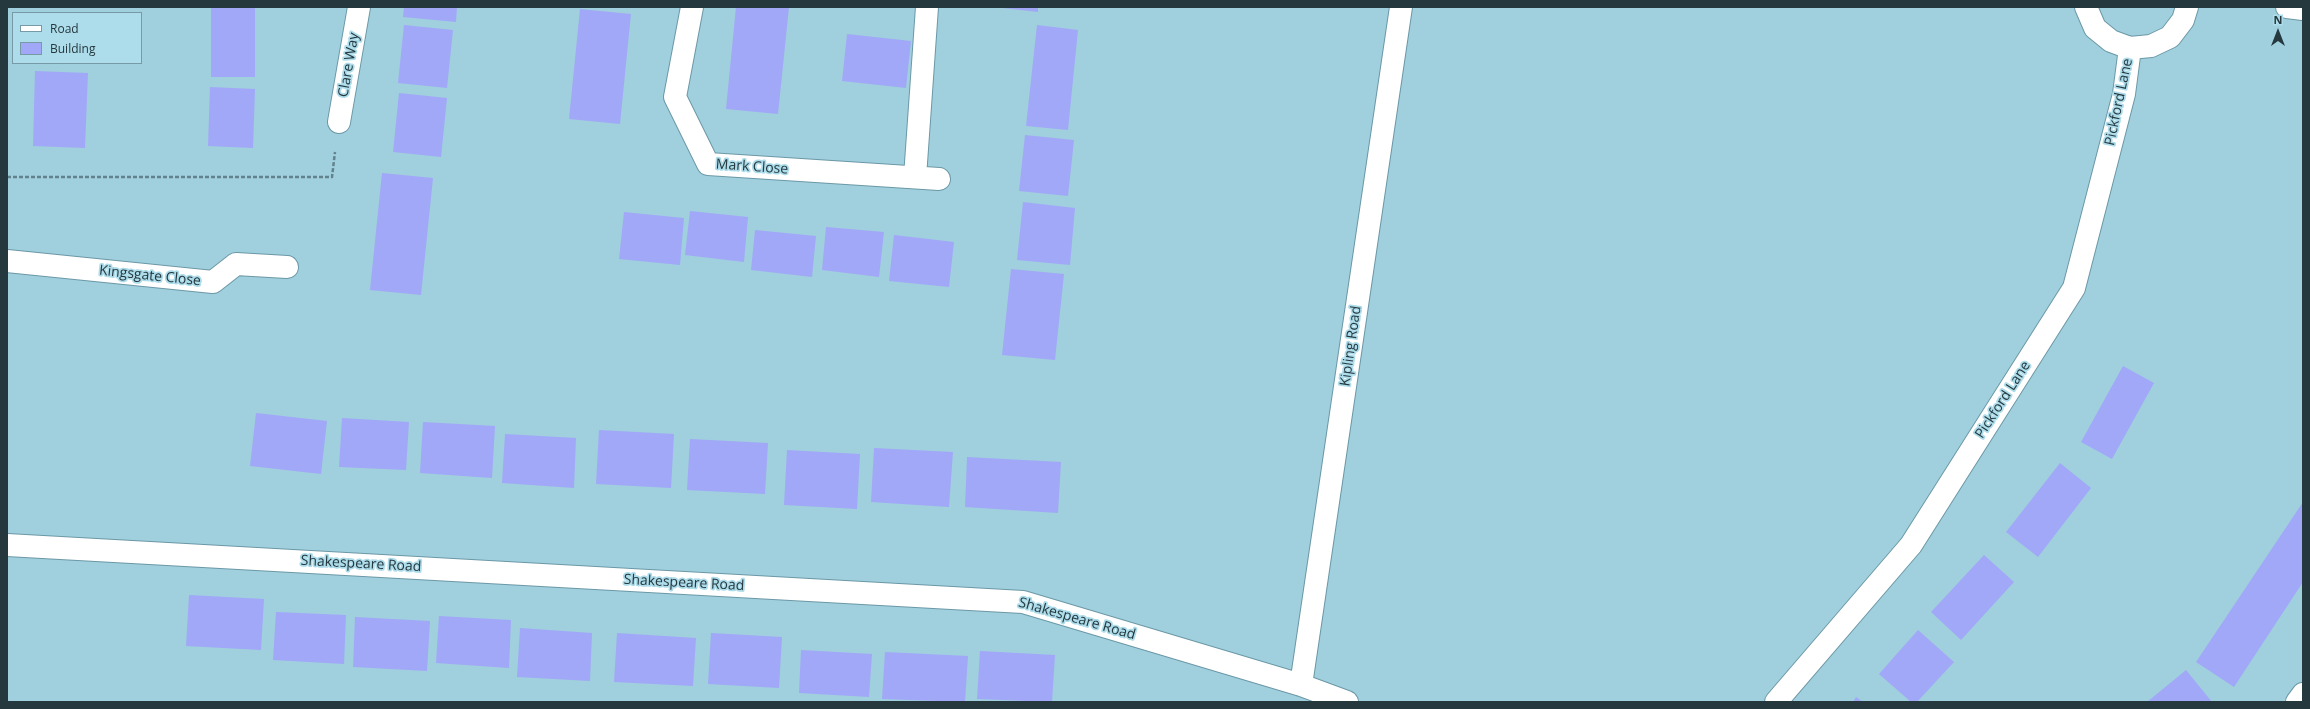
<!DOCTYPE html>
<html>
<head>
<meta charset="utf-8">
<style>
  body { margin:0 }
  #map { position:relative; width:2310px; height:709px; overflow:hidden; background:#a0cfde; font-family:"Open Sans",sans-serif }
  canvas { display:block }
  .frame { position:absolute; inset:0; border:8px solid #25383e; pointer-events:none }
  .legend { position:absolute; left:12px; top:12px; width:130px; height:52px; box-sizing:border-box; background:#addceb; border:1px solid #779aa6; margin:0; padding:5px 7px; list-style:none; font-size:12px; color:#25383e }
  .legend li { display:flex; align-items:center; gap:8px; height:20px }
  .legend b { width:20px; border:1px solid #779aa6 }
  .north { position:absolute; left:2258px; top:12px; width:40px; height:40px; -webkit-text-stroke:3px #addceb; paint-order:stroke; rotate:0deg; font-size:11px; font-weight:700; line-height:16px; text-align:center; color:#25383e }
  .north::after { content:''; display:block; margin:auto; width:14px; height:18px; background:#25383e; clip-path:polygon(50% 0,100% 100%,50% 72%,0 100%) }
</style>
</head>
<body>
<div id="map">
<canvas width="2310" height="709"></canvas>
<div class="frame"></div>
<ul class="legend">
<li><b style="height:5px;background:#fff"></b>Road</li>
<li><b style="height:11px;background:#a1a8f7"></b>Building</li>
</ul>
<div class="north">N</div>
</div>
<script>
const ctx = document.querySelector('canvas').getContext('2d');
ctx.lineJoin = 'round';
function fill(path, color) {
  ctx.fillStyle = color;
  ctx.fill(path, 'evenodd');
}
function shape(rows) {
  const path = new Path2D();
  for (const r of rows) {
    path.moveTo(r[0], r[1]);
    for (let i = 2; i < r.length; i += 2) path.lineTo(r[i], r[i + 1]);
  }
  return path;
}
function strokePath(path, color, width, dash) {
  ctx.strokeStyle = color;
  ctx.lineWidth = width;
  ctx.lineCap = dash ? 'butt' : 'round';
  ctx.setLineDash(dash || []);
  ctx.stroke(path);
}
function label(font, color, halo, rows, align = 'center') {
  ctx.font = font + ' "Open Sans",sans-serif';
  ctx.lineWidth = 3.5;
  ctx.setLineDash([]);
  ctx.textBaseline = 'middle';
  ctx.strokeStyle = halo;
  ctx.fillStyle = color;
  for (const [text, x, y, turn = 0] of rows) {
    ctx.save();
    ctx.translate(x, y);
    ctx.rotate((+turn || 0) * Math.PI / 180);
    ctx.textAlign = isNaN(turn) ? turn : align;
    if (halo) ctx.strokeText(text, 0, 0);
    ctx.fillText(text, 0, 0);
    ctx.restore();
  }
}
const building = shape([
  [211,7,255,7,255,77,211,77],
  [404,7,457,7,456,22,403,17],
  [736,7,789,7,778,114,726,109],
  [994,7,1038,7,1038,12],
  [580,9,631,14,620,124,569,119],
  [404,25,453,30,447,88,398,83],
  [1037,25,1078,30,1068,130,1026,126],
  [847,34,911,41,906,88,842,81],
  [35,71,88,73,85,148,33,146],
  [210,87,255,89,253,148,208,146],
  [399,93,447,98,441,157,393,152],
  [1025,135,1074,140,1068,196,1019,191],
  [382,173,433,178,421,295,370,290],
  [1023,202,1075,208,1070,265,1017,260],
  [690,211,748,217,744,262,685,255],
  [624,212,684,218,680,265,619,259],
  [826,227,884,232,879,277,822,270],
  [755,230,816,236,812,277,751,270],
  [894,235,954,242,949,287,889,281],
  [1011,269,1064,274,1055,360,1002,355],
  [2123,366,2154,383,2112,459,2081,442],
  [256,413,327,421,321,474,250,466],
  [342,418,409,422,406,470,339,467],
  [423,422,495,426,492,478,420,473],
  [599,430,674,434,671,488,596,484],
  [505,434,576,438,574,488,502,483],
  [690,439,768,443,765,494,687,490],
  [874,448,953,452,949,507,871,502],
  [787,450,860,454,857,509,784,505],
  [967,457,1061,462,1058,513,965,507],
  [2060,463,2091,488,2038,557,2006,532],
  [2303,502,2303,582,2234,687,2196,662],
  [1984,555,2014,582,1961,640,1931,612],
  [189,595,264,599,261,650,186,646],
  [276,612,346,615,344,664,273,660],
  [439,616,511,620,509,668,436,663],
  [355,617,430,621,427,671,353,667],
  [520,628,592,633,590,681,517,677],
  [1918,630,1954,662,1917,702,1911,702,1879,674],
  [617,633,696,638,693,686,614,682],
  [711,633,782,637,779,688,708,684],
  [801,650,872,654,869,697,799,693],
  [980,651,1055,655,1052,702,977,699],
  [885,652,968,656,965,702,882,699],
  [2186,670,2212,702,2147,702],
  [1856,697,1863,702,1853,702]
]);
const path = shape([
  [7,177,332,177,335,152]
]);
const minor = shape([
  [692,7,675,97,708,164,939,179],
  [2086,7,2095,28,2111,41,2130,48,2151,46,2170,37,2183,20,2187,7],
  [2287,7,2303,9],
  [339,122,359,7],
  [915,177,927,7],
  [7,261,213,282,236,264,287,267],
  [7,545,1023,602,1301,685,1347,702],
  [1301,685,1401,7],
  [1776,702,1911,545,2074,288,2124,94,2130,48],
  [2297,702,2303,694]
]);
const streetNames = [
  ["Clare Way",349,65,-80],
  ["Pickford Lane",2119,102,-78],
  ["Mark Close",752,167,4],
  ["Kingsgate Close",150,276,6],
  ["Kipling Road",1351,346,-82],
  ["Pickford Lane",2003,400,-57],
  ["Shakespeare Road",361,564,3],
  ["Shakespeare Road",684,583,3],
  ["Shakespeare Road",1077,619,16]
];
fill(building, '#a1a8f7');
strokePath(minor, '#6b98a6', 24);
strokePath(path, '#62838d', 2.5, [4, 2]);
strokePath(minor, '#fff', 22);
label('14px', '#25383e', '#addceb', streetNames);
</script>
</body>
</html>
